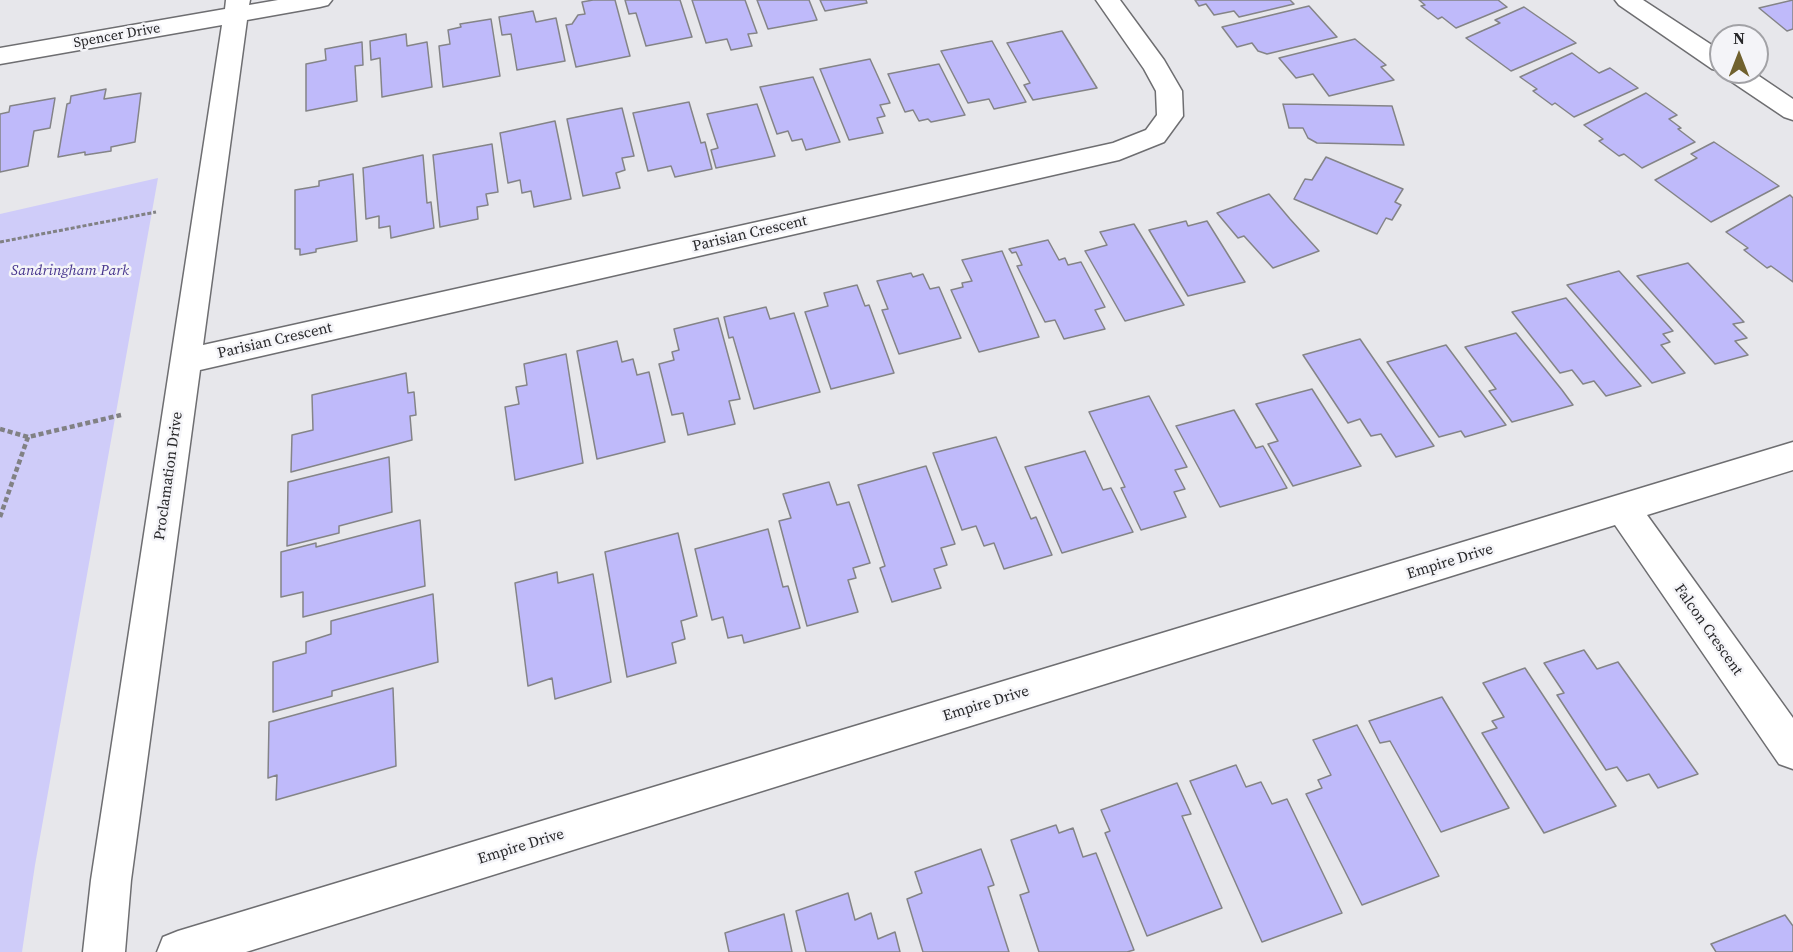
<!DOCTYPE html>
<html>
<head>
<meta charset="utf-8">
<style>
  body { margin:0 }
  #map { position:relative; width:1793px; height:952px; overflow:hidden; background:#e7e7eb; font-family:"Source Serif 4",serif }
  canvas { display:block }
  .north { position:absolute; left:1709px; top:24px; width:60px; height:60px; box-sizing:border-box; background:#f4f4f8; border:2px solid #a2a2a6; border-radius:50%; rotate:0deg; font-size:16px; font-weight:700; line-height:24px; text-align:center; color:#28282a }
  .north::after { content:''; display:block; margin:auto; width:21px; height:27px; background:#70612e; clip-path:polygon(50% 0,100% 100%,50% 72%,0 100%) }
</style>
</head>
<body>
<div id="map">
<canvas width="1793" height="952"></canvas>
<div class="north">N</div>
</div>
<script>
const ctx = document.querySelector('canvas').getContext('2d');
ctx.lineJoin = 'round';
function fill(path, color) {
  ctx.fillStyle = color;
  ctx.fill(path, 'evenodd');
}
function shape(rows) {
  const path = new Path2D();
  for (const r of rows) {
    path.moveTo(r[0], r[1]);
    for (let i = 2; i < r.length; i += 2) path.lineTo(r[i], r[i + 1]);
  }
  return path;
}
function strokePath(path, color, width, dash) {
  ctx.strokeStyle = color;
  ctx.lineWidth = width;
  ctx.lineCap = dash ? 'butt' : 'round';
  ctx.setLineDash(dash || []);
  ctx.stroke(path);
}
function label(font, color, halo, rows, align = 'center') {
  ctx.font = font + ' "Source Serif 4",serif';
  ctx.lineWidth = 5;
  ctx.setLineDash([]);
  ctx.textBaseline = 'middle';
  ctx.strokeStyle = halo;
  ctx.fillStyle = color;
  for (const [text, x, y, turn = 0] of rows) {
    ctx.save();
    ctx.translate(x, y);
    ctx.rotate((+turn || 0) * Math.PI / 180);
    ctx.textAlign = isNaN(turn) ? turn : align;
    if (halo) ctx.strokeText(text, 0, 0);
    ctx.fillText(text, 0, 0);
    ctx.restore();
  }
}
const green = shape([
  [158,178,35,865,22,952,0,952,0,214]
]);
const building = shape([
  [593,0,615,0,630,56,576,67,566,25,572,24,578,15,585,14,582,2,593,0],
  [625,0,680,0,692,37,646,46,636,13,629,14,625,0],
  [692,0,745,0,757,33,748,34,752,46,731,50,727,39,706,43,692,0],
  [757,0,809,0,817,20,768,29,757,0],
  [820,0,866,0,867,3,825,11,820,0],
  [1195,0,1290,0,1294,4,1239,17,1234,11,1214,15,1206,4,1199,6,1195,0],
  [1419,0,1498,0,1507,7,1456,28,1442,17,1438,19,1421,6,1425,5,1419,0],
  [1793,0,1793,29,1787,31,1759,8,1793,0],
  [1309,6,1337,37,1267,54,1258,51,1252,43,1237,47,1222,27,1309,6],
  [1524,7,1576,43,1511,71,1466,38,1500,23,1495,20,1524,7],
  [533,11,536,22,556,18,565,61,517,70,511,34,502,35,499,17,533,11],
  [491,19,500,76,443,87,439,46,450,44,448,30,461,27,460,24,491,19],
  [1062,31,1097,88,1033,100,1024,85,1030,83,1007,43,1062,31],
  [406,34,407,46,427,42,432,87,382,97,380,58,371,60,370,41,406,34],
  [1355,39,1386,65,1381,67,1394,80,1329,96,1313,74,1296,78,1279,58,1355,39],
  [992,41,1026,102,994,109,989,99,968,103,941,51,992,41],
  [362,42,363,65,355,66,357,101,306,111,306,64,326,60,325,49,362,42],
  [1572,53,1599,73,1610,68,1638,88,1574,117,1555,103,1552,105,1533,91,1537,89,1520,77,1572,53],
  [870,59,890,103,880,105,885,116,877,118,883,133,849,140,820,69,870,59],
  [939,64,965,115,931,122,928,119,919,121,913,110,905,112,888,74,939,64],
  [813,77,840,142,806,150,802,139,792,141,788,131,777,134,760,87,813,77],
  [106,89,104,99,141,93,135,142,111,147,111,151,85,155,85,152,58,157,67,104,70,103,71,96,106,89],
  [1646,93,1677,115,1669,119,1681,128,1678,129,1695,142,1642,168,1624,154,1619,156,1599,141,1603,139,1584,125,1646,93],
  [55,98,50,128,34,131,28,166,0,172,0,114,9,112,10,106,55,98],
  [689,102,701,143,705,142,712,169,675,177,671,166,648,171,633,113,689,102],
  [757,104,775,156,716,168,711,150,718,148,707,114,757,104],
  [1283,104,1392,106,1404,145,1317,143,1308,138,1303,128,1289,128,1283,104],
  [622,108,634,156,622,158,625,170,616,173,620,188,583,196,567,119,622,108],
  [555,121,571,199,534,207,531,191,522,193,520,180,508,183,500,133,555,121],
  [1714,142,1779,186,1711,222,1655,180,1697,158,1691,154,1714,142],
  [492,144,498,192,486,194,488,205,477,207,478,219,440,227,433,155,492,144],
  [423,155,427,203,431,202,434,228,391,238,390,226,379,228,379,216,366,219,363,168,423,155],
  [1326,157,1403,189,1395,202,1401,205,1392,220,1386,218,1377,234,1294,199,1305,179,1312,180,1326,157],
  [353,174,357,241,316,249,316,252,300,255,300,249,295,249,295,190,319,186,319,181,353,174],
  [1269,194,1290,219,1319,251,1273,268,1244,236,1238,238,1217,213,1269,194],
  [1790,195,1793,198,1793,282,1771,266,1767,268,1744,250,1748,248,1726,232,1790,195],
  [1186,221,1188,226,1207,221,1245,282,1188,296,1149,230,1186,221],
  [1134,224,1184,305,1125,321,1085,251,1107,245,1100,232,1134,224],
  [1048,240,1059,260,1065,258,1068,265,1081,262,1105,307,1095,310,1105,329,1064,339,1055,320,1045,322,1017,266,1022,265,1016,252,1012,253,1009,249,1048,240],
  [1002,251,1039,337,979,352,951,290,963,287,962,283,972,281,962,260,1002,251],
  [1688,263,1744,322,1733,324,1747,338,1735,341,1748,355,1715,364,1637,276,1688,263],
  [1619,271,1673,331,1663,334,1670,342,1661,345,1685,373,1652,383,1567,285,1619,271],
  [911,273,913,277,923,274,930,289,939,287,961,338,899,354,882,310,888,309,877,281,911,273],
  [857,285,865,306,869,305,894,373,831,389,805,312,828,306,824,293,857,285],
  [1566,298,1619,361,1641,386,1606,396,1594,381,1583,384,1572,370,1560,373,1512,312,1566,298],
  [766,307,770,319,794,313,820,392,754,409,733,337,729,338,724,317,766,307],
  [718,318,740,399,729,401,735,424,688,435,683,413,672,415,659,364,674,360,672,352,679,350,674,329,718,318],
  [1516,333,1562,390,1573,405,1512,422,1489,391,1496,389,1465,347,1516,333],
  [1360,339,1411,413,1434,446,1396,457,1381,434,1371,436,1360,419,1348,423,1303,355,1360,339],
  [617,341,622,362,633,359,637,375,649,372,665,442,597,459,577,351,617,341],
  [1446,345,1481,392,1506,425,1465,437,1461,431,1439,437,1387,362,1446,345],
  [566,354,583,463,515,480,505,407,519,404,516,387,527,385,524,364,566,354],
  [406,373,408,393,414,392,416,415,410,416,412,440,291,472,292,435,313,430,312,395,406,373],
  [1312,389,1361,466,1293,486,1268,444,1278,441,1256,404,1312,389],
  [1149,396,1187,467,1175,470,1185,489,1174,492,1186,517,1141,530,1121,488,1125,487,1089,412,1149,396],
  [1234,410,1256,448,1263,446,1287,488,1220,507,1176,426,1234,410],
  [996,437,1031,519,1036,517,1052,555,1004,569,994,543,984,546,976,526,962,530,933,453,996,437],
  [1085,451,1103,490,1111,488,1133,532,1062,553,1025,467,1085,451],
  [389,457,392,512,339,526,339,533,287,546,288,482,389,457],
  [926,466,955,544,941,548,947,565,934,569,941,588,892,602,880,568,885,566,858,485,926,466],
  [829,482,837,505,849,502,870,563,853,568,856,578,848,580,858,612,807,626,779,521,791,518,783,494,829,482],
  [420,520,425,586,303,617,303,592,281,597,281,552,316,543,316,547,420,520],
  [768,529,783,587,788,586,800,628,744,643,742,635,728,638,723,617,712,620,695,549,768,529],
  [678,533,697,616,681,621,685,639,672,643,676,663,627,677,605,552,678,533],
  [557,572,558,583,593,574,611,682,555,699,552,678,528,686,515,583,557,572],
  [433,594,438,662,332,691,332,696,273,712,273,662,306,653,306,642,331,634,331,621,433,594],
  [1584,650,1597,669,1618,662,1698,774,1658,788,1649,774,1627,781,1617,767,1606,770,1557,695,1564,693,1544,663,1584,650],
  [1525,668,1616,806,1544,833,1482,733,1497,728,1492,721,1504,717,1483,683,1525,668],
  [393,688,396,766,276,800,277,775,268,778,269,722,393,688],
  [1442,697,1509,808,1441,832,1390,741,1380,743,1369,721,1442,697],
  [1357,725,1439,876,1362,905,1306,794,1322,788,1318,780,1331,775,1313,740,1357,725],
  [1236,765,1246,787,1261,782,1272,804,1287,799,1342,913,1262,942,1190,781,1236,765],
  [1177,783,1191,814,1182,816,1222,908,1147,936,1105,833,1110,831,1101,810,1177,783],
  [1056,825,1059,833,1073,828,1083,857,1096,853,1134,950,1127,952,1039,952,1020,895,1029,892,1011,840,1056,825],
  [981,849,994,885,988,887,1009,952,923,952,907,899,922,893,915,872,981,849],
  [848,893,855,920,871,913,878,939,895,932,900,952,806,952,796,911,848,893],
  [784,914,792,952,729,952,725,933,784,914],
  [1785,915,1793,926,1793,952,1716,952,1711,944,1785,915]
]);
const pathFar1 = shape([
  [0,242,156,212]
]);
const path = shape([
  [0,429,28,437,121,415],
  [0,517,28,437]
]);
const minor = shape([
  [226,0,250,0,249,5,278,0,332,0,328,5,320,7,247,20,203,345,1113,143,1146,130,1157,115,1156,91,1144,69,1096,0,1120,0,1164,60,1182,91,1183,116,1164,142,1119,160,200,370,131,880,125,952,83,952,91,880,222,25,0,64,0,48,225,9,226,0],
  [1615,0,1643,0,1721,51,1721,71,1712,69,1619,5,1615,0],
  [1722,72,1753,72,1793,99,1793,120,1784,117,1726,78,1722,72],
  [1793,442,1793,470,1647,515,1793,718,1793,769,1779,764,1615,525,246,952,157,952,163,937,178,931,1793,442]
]);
const farStreetnames = [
  ["Spencer Drive",117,36,-10]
];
const streetNames = [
  ["Parisian Crescent",750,234,-13],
  ["Parisian Crescent",275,341,-13],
  ["Proclamation Drive",169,476,-82],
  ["Empire Drive",1450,562,-17],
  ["Falcon Crescent",1708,630,55],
  ["Empire Drive",986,704,-17],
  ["Empire Drive",521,847,-17]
];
const parkNames = [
  ["Sandringham Park",70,271]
];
fill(green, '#cfccf9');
fill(building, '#bfbafa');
strokePath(building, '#848487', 1.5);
strokePath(minor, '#6e6e71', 3);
strokePath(pathFar1, '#818184', 3, [4, 2]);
strokePath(path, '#818184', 4.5, [5, 3]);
fill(minor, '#fff');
label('14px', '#28282a', '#f4f4f8', farStreetnames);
label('15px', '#28282a', '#f4f4f8', streetNames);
label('italic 15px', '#48368e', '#f4f4f8', parkNames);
</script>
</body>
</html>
